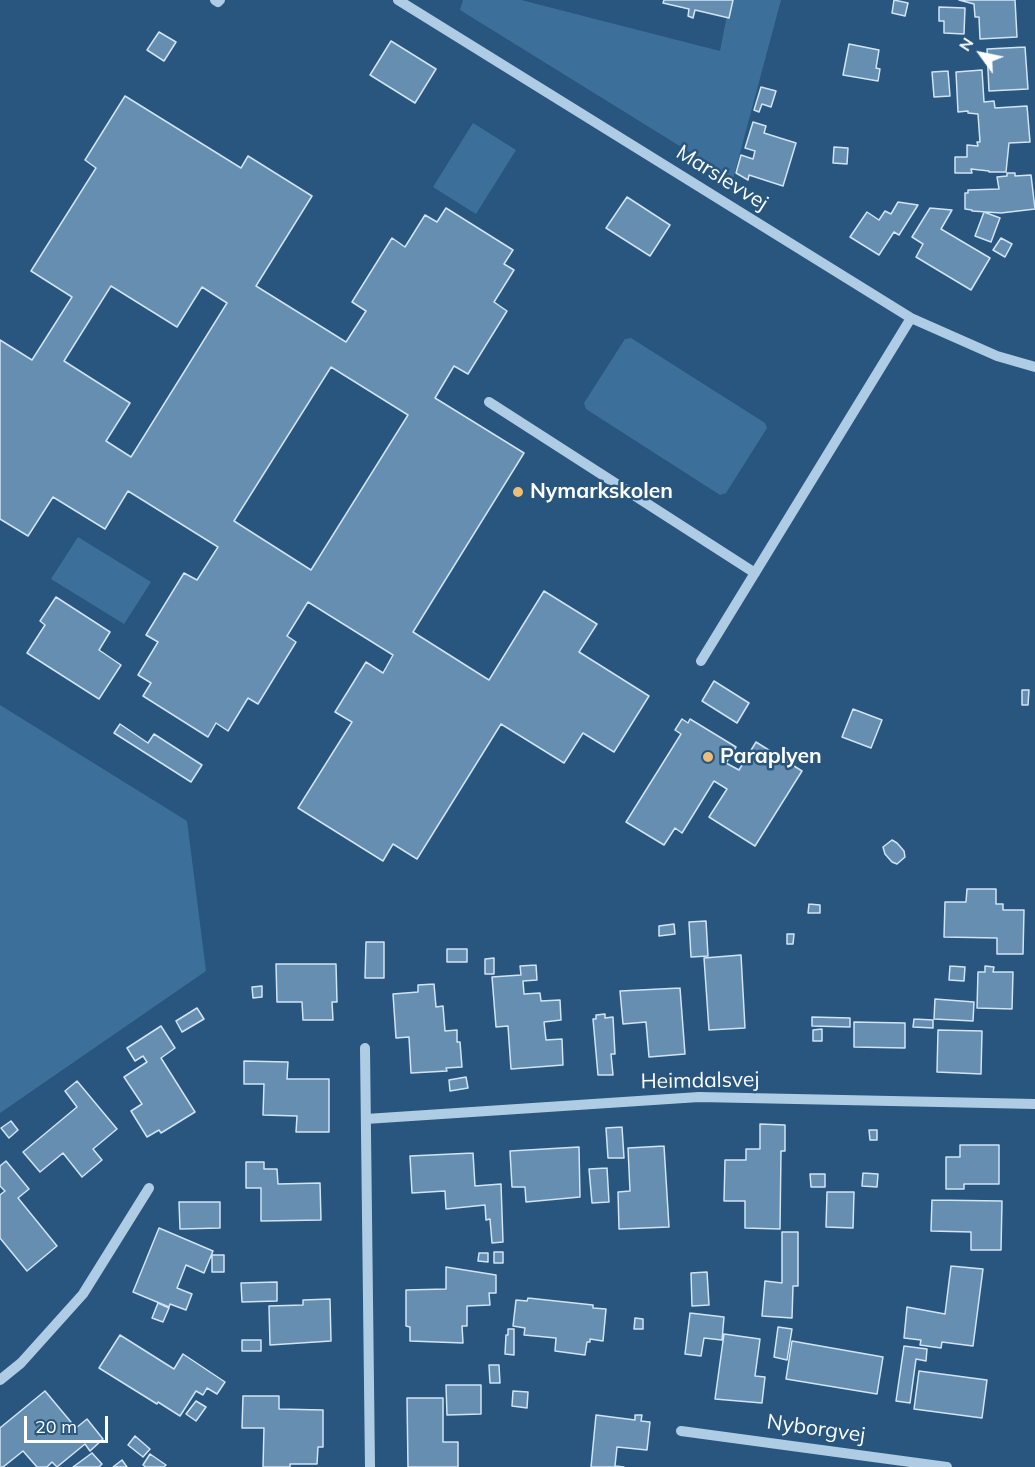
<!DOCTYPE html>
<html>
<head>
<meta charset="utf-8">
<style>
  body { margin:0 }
  #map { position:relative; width:1035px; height:1467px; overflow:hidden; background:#28567e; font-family:Mulish,sans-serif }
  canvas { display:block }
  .north { position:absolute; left:951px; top:24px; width:60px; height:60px; -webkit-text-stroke:4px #28567e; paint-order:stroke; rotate:303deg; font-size:16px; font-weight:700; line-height:24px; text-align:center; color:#fff }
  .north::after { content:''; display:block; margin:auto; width:21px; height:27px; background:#fff; clip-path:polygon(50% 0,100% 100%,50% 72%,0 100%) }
  .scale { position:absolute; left:24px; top:1416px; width:84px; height:27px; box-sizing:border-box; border:3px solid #fff; border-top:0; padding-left:8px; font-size:18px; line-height:21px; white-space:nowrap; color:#fff; -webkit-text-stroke:4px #28567e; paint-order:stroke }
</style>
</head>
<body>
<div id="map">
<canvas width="1035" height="1467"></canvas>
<div class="north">N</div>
<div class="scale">20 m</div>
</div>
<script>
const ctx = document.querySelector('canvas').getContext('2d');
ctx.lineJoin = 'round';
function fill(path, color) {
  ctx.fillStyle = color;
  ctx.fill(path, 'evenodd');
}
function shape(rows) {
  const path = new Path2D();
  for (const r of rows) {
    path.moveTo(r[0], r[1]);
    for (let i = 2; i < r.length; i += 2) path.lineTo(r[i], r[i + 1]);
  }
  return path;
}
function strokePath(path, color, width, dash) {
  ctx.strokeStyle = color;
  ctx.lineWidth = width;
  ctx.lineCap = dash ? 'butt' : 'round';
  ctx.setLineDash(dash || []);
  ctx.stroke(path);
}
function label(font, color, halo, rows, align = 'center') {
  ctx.font = font + ' Mulish,sans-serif';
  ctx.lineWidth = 5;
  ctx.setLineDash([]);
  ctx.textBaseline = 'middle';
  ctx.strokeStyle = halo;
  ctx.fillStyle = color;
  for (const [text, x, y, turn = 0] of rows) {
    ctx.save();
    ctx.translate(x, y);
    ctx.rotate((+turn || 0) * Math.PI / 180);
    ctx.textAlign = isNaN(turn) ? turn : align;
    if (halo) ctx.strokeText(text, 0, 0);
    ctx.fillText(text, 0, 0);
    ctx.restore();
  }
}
const green = shape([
  [463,0,521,0,720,51,730,0,781,0,733,179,460,10],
  [473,123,516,150,476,214,433,187],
  [631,338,765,423,767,428,726,493,720,495,586,409,584,403,625,339],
  [78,537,151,582,124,624,51,579],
  [0,705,187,821,206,971,0,1113]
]);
const building = shape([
  [664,0,733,0,729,18,695,10,693,18,688,16,689,9,663,3,664,0],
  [894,0,908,3,905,16,892,13,894,0],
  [959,0,1015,0,1017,37,980,39,979,17,975,17,974,4,959,0],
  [939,7,965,8,964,34,944,33,944,21,939,21,939,7],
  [159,32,176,42,164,61,147,50,159,32],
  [391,41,436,69,415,103,370,75,391,41],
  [849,44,879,50,876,68,880,69,878,81,843,75,849,44],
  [1025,47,1028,89,989,91,987,49,1025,47],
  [982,70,984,102,994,101,995,108,1027,106,1030,142,1009,143,1006,172,989,172,989,171,971,169,972,173,955,173,955,157,967,157,967,145,978,146,977,142,980,142,978,114,968,113,968,111,958,112,956,72,982,70],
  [948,71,950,96,934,97,932,72,948,71],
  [761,87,776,91,771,107,762,104,759,112,754,110,761,87],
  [125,96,241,168,248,156,312,196,256,286,346,342,366,311,352,302,392,238,405,247,425,215,437,222,446,208,513,250,504,264,514,270,494,302,507,311,468,374,454,366,435,398,524,453,413,632,489,680,544,591,597,624,579,652,649,696,614,752,583,733,564,763,501,724,417,859,393,844,383,861,298,808,352,722,335,712,366,662,383,673,393,655,308,602,287,636,296,642,258,704,248,698,228,731,216,723,208,737,143,696,151,683,138,675,158,642,146,635,184,573,197,580,218,547,128,491,105,529,53,497,28,536,0,519,0,340,32,360,72,297,31,271,96,168,85,160,125,96],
  [111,286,177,327,202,287,227,303,131,457,106,441,130,403,64,361,111,286],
  [331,367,408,415,311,570,234,521,331,367],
  [753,122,766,126,764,133,796,143,783,186,749,175,748,180,736,173,741,155,753,159,755,151,745,148,753,122],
  [834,147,848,148,847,164,833,163,834,147],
  [1007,173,1015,173,1015,176,1031,175,1035,209,1001,213,972,211,972,210,965,209,965,193,968,193,968,190,999,189,997,177,1007,176,1007,173],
  [627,197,670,225,650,256,606,228,627,197],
  [898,202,918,205,899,235,894,232,879,255,850,237,867,212,879,220,885,211,891,214,898,202],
  [930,208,952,210,941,229,990,258,971,290,916,257,923,244,912,237,930,208],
  [984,212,1000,218,991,242,975,236,984,212],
  [1001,238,1012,244,1005,257,993,250,1001,238],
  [56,597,110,632,99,650,121,665,99,699,27,653,45,625,40,621,56,597],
  [714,681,749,703,737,723,702,701,714,681],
  [1022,690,1029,690,1028,705,1022,705,1022,690],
  [853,709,882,720,871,748,842,737,853,709],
  [682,719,688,723,690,719,736,747,726,763,739,770,756,742,802,771,755,846,709,817,727,789,714,781,682,833,675,828,664,845,626,822,681,734,675,730,682,719],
  [120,724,148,743,154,734,202,765,191,782,114,733,120,724],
  [892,840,897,843,904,851,905,857,897,864,892,862,885,854,883,847,892,840],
  [967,889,996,889,996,904,1003,904,1003,910,1024,910,1023,954,997,954,997,938,944,937,945,902,966,902,967,889],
  [809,904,820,905,820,913,808,913,809,904],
  [706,921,708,956,691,957,689,922,706,921],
  [674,924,675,934,659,936,659,926,674,924],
  [787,934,794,934,793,944,787,944,787,934],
  [366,942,384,942,384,978,365,978,366,942],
  [447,949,467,949,467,962,447,962,447,949],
  [741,955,745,1028,709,1030,704,958,741,955],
  [494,958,494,974,485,974,485,959,494,958],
  [276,964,336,964,337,1002,332,1002,333,1020,303,1020,302,1002,277,1002,276,964],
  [536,965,537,980,523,981,524,994,540,993,541,1001,560,1000,561,1020,544,1022,546,1040,562,1039,563,1065,511,1069,508,1026,496,1027,492,977,521,975,520,966,536,965],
  [950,966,965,967,964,981,949,980,950,966],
  [985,966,994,967,993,972,1013,972,1012,1009,977,1008,978,972,985,972,985,966],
  [434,984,436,1007,443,1006,445,1031,457,1030,457,1042,460,1042,462,1067,446,1068,447,1071,411,1073,409,1037,396,1038,393,994,418,992,418,985,434,984],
  [262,986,262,997,253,998,252,987,262,986],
  [680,988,685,1054,649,1057,646,1022,623,1024,620,991,680,988],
  [935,999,974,1002,973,1021,934,1019,935,999],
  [197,1008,204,1019,182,1032,176,1021,197,1008],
  [605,1014,605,1018,613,1017,615,1054,611,1054,613,1075,598,1075,593,1019,596,1019,596,1015,605,1014],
  [812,1017,850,1018,850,1027,812,1026,812,1017],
  [914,1019,933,1020,933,1028,913,1027,914,1019],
  [854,1022,905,1023,905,1048,854,1047,854,1022],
  [161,1026,175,1048,161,1058,195,1112,161,1133,159,1130,147,1137,131,1111,142,1104,124,1077,147,1062,143,1056,135,1061,127,1048,161,1026],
  [822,1029,822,1041,813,1041,813,1030,822,1029],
  [938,1030,982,1031,981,1074,937,1072,938,1030],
  [244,1061,288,1062,287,1079,329,1079,329,1132,296,1132,297,1116,263,1115,264,1084,244,1084,244,1061],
  [466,1077,468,1088,450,1091,449,1080,466,1077],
  [77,1081,117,1129,93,1149,102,1160,82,1177,63,1153,40,1172,23,1152,77,1107,65,1091,77,1081],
  [11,1121,18,1130,9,1138,1,1128,11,1121],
  [760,1124,785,1125,785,1151,781,1151,780,1229,745,1228,745,1201,724,1201,725,1160,746,1160,746,1149,760,1149,760,1124],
  [622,1127,624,1158,608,1158,606,1128,622,1127],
  [869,1130,877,1130,877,1140,870,1140,869,1130],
  [960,1145,999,1145,999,1184,964,1184,964,1189,946,1189,946,1157,960,1157,960,1145],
  [664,1146,669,1227,619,1229,618,1192,630,1191,628,1148,664,1146],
  [579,1147,580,1197,526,1202,525,1187,512,1187,510,1151,579,1147],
  [473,1153,475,1186,501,1184,503,1242,492,1243,490,1219,486,1220,485,1205,446,1209,445,1191,412,1193,410,1156,473,1153],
  [6,1161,29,1189,18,1198,57,1246,27,1271,0,1238,0,1195,5,1191,0,1186,0,1166,6,1161],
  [246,1162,264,1162,264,1169,277,1169,278,1184,320,1183,321,1220,261,1221,261,1188,246,1188,246,1162],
  [607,1168,609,1202,592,1203,589,1169,607,1168],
  [863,1173,878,1174,877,1187,862,1186,863,1173],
  [810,1174,825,1174,825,1187,811,1187,810,1174],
  [827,1192,854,1192,853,1228,826,1227,827,1192],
  [932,1200,1002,1201,1001,1250,971,1250,971,1232,931,1231,932,1200],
  [179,1202,220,1202,220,1228,180,1229,179,1202],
  [159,1228,213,1251,204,1273,186,1265,177,1288,192,1294,186,1310,170,1304,169,1307,133,1292,159,1228],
  [782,1232,798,1232,798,1286,793,1286,792,1318,762,1316,765,1281,782,1283,782,1232],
  [494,1252,503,1252,503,1263,494,1263,494,1252],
  [479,1253,488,1253,488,1262,478,1261,479,1253],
  [212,1255,224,1255,224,1272,212,1272,212,1255],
  [951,1266,983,1269,973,1346,942,1342,941,1348,920,1345,921,1340,904,1338,907,1307,945,1314,951,1266],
  [446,1267,496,1275,496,1293,489,1293,490,1305,467,1306,467,1326,462,1326,463,1343,410,1341,410,1327,406,1326,406,1290,446,1289,446,1267],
  [707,1272,709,1305,692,1306,691,1273,707,1272],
  [277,1282,277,1301,242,1302,241,1283,277,1282],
  [528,1298,593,1305,593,1308,606,1309,603,1341,590,1339,590,1342,587,1342,585,1355,555,1351,556,1338,524,1335,525,1328,513,1326,516,1300,527,1301,528,1298],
  [330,1299,331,1341,270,1345,269,1306,303,1305,303,1300,330,1299],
  [158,1303,169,1308,163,1322,152,1318,158,1303],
  [690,1313,724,1317,722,1340,704,1338,701,1356,685,1354,690,1313],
  [635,1318,643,1319,643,1329,634,1329,635,1318],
  [778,1327,792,1329,787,1360,774,1357,778,1327],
  [508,1329,514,1329,514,1355,505,1354,506,1335,508,1335,508,1329],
  [724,1334,760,1339,755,1376,765,1377,762,1403,715,1399,724,1334],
  [120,1335,174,1369,183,1354,225,1382,217,1394,207,1388,203,1395,196,1391,180,1416,158,1402,157,1404,99,1368,120,1335],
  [242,1340,261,1340,261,1351,242,1351,242,1340],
  [792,1341,883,1357,877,1394,786,1379,792,1341],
  [904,1346,927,1349,926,1361,916,1359,910,1403,896,1401,904,1346],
  [489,1365,499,1365,500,1383,490,1383,489,1365],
  [919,1371,987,1380,982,1418,914,1409,919,1371],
  [446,1385,481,1385,481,1414,447,1415,446,1385],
  [45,1391,76,1428,87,1419,103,1439,90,1451,85,1444,57,1467,52,1462,47,1467,37,1467,23,1451,3,1467,0,1467,0,1428,45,1391],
  [513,1391,528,1392,527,1408,512,1406,513,1391],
  [243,1396,279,1396,279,1409,323,1410,323,1447,318,1447,317,1464,290,1464,290,1467,263,1467,264,1428,242,1428,243,1396],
  [407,1398,443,1398,443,1442,458,1442,458,1467,408,1467,407,1398],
  [196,1401,206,1407,196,1421,186,1414,196,1401],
  [596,1415,635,1420,635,1415,642,1415,641,1421,650,1422,647,1450,617,1447,615,1466,624,1467,591,1467,596,1415],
  [135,1436,150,1449,143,1457,128,1445,135,1436],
  [92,1453,102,1464,99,1467,73,1467,92,1453],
  [150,1454,166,1465,164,1467,146,1467,143,1465,150,1454],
  [122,1460,127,1467,113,1467,122,1460]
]);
const minor = shape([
  [215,0,218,2,220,0],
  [398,0,911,318,997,356,1035,367],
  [489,402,755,573],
  [701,661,911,318],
  [365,1048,370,1467],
  [366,1119,699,1097,1035,1104],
  [0,1380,21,1363,83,1294,149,1188],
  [681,1431,947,1467]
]);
const markers = [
  [518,492,6,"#ecbe76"],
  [708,757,6,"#ecbe76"]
];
const streetNames = [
  ["Marslevvej",722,178,32],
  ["Heimdalsvej",700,1081,-1],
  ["Nyborgvej",816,1429,8]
];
const poiNames = [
  ["Nymarkskolen",530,492],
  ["Paraplyen",720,757]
];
fill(green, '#3c709b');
fill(building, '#658eb0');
strokePath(building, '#d1e4f4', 1.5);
strokePath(minor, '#afcce5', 10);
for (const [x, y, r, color] of markers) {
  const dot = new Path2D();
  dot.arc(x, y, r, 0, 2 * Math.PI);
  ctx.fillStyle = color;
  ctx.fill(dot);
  strokePath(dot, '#28567e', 2);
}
label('21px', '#fff', '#28567e', streetNames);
label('bold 21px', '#fff', '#28567e', poiNames, 'left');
</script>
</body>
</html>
